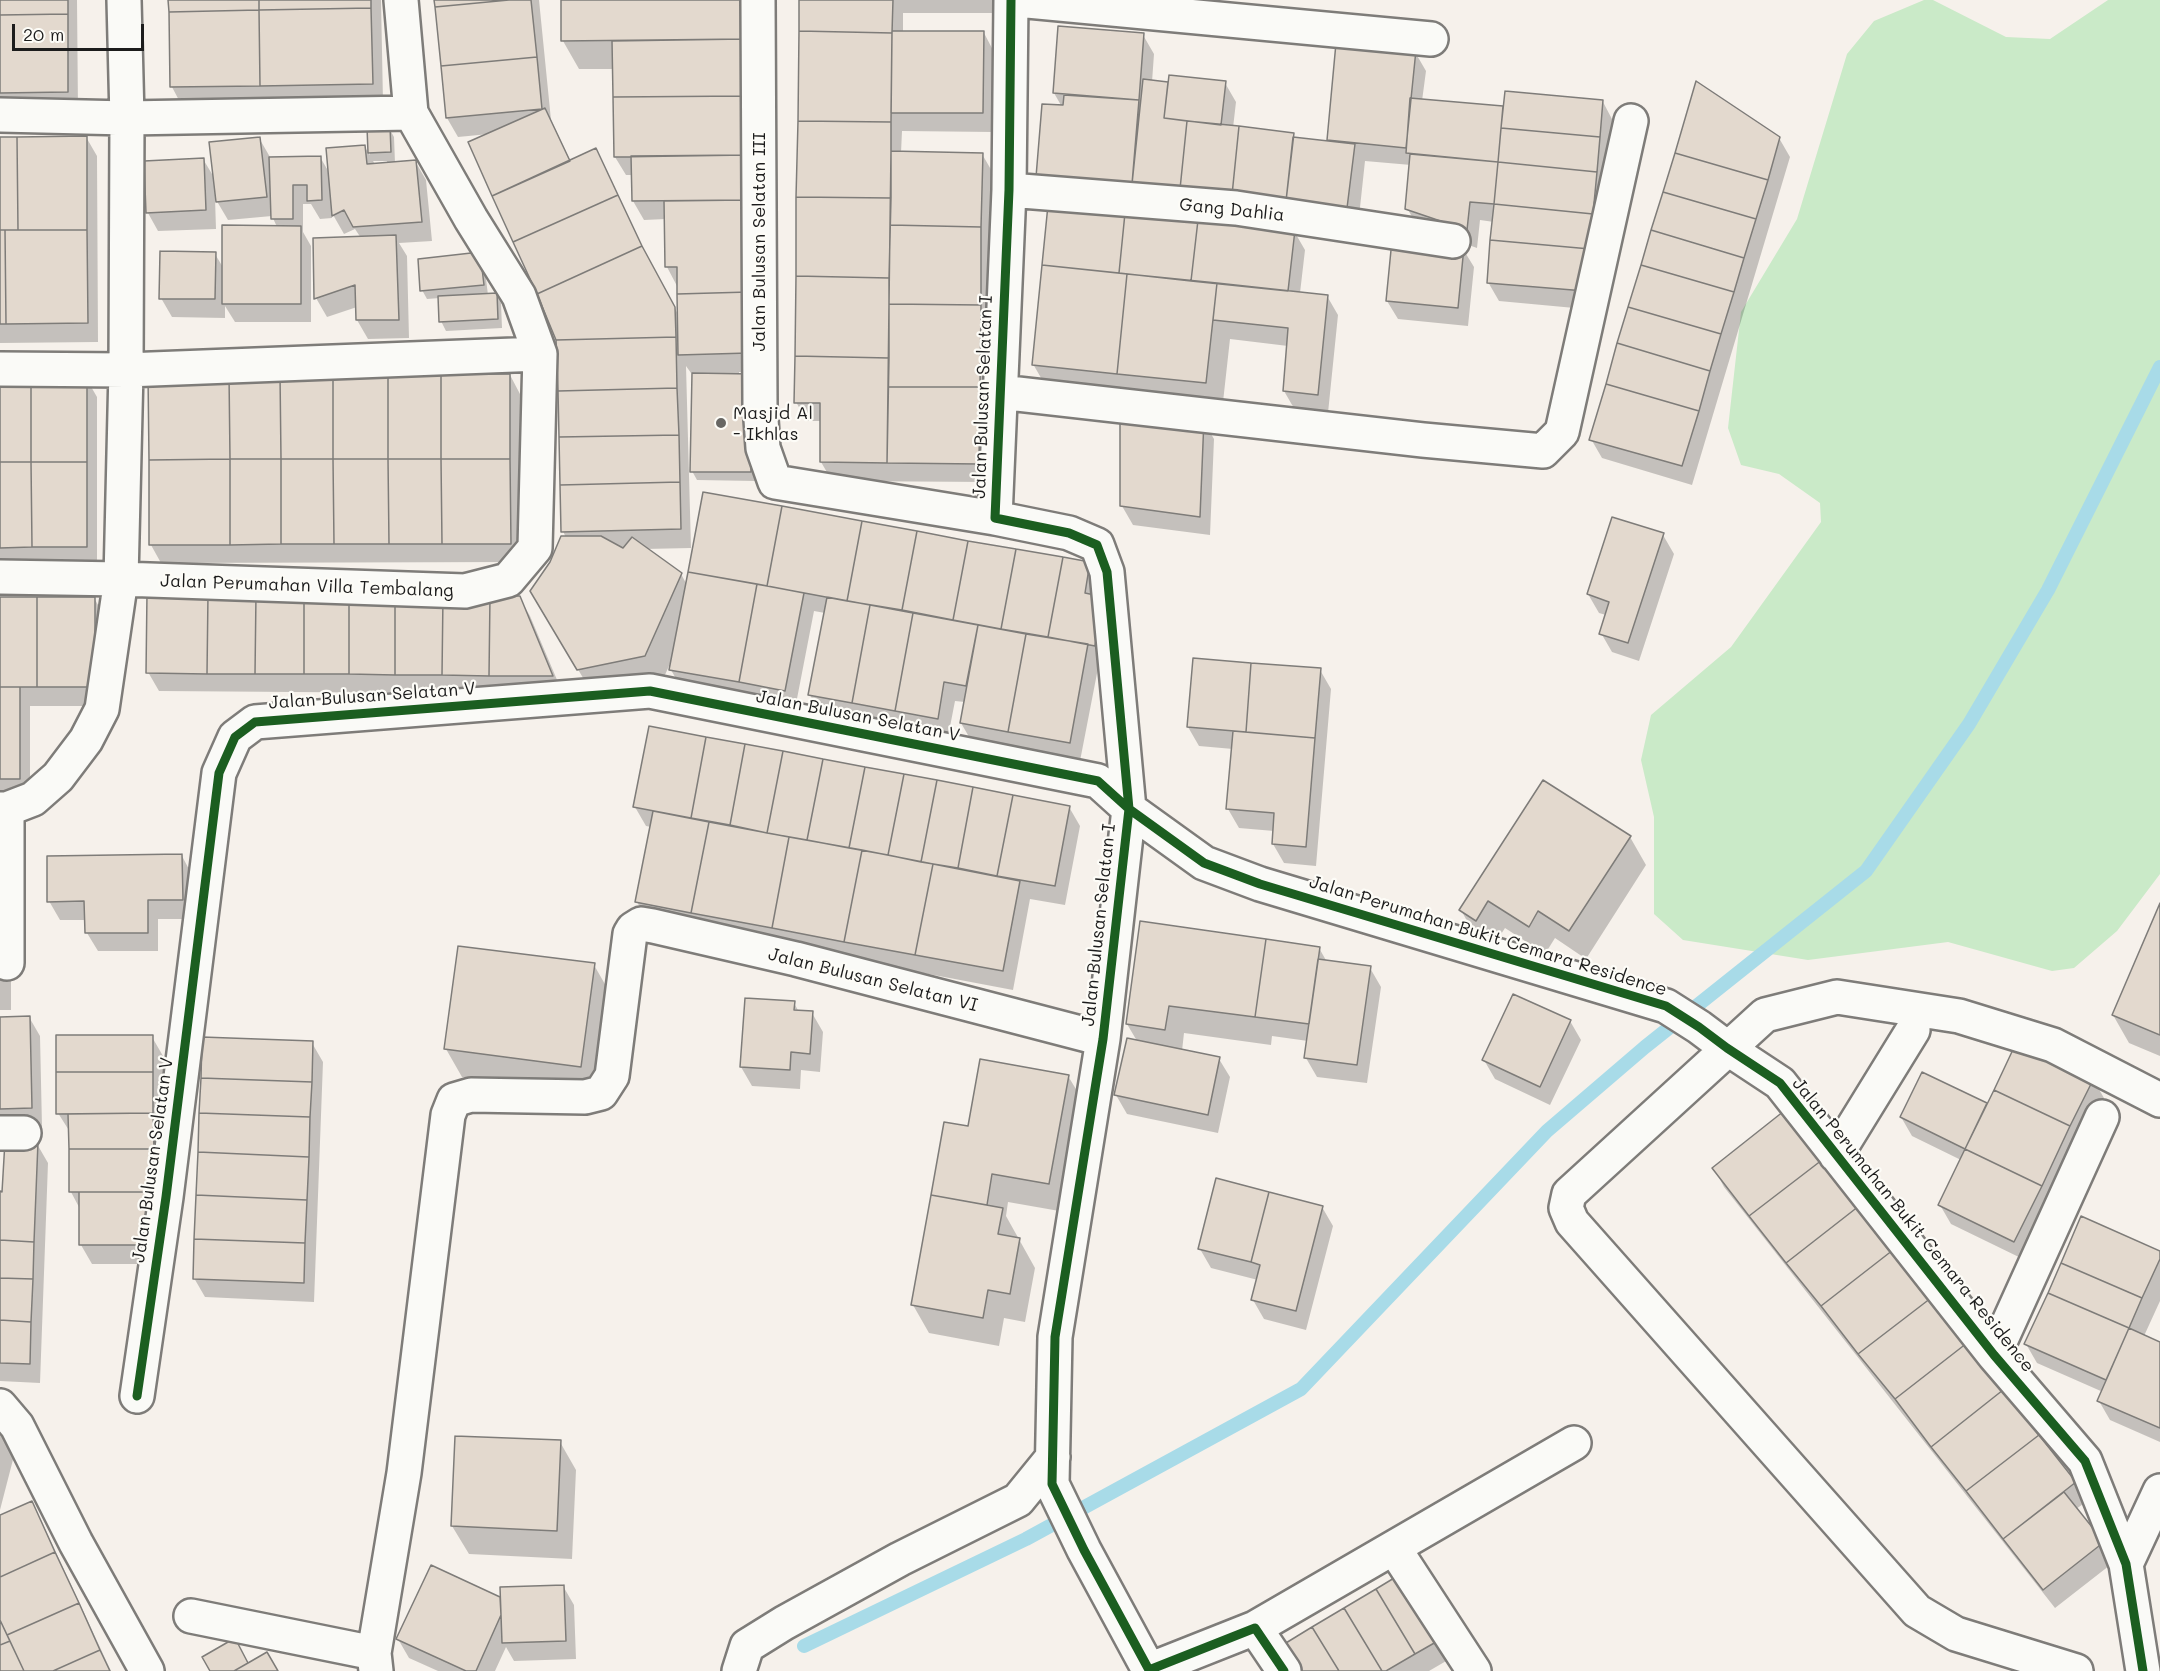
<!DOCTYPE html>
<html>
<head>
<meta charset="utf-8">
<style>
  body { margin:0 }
  #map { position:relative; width:2160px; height:1671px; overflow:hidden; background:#f6f1eb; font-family:Mali,sans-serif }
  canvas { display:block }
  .scale { position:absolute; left:12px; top:24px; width:132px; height:27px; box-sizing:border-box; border:3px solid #1c1c1c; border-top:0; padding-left:8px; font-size:18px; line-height:21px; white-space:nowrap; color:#1c1c1c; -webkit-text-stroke:4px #fdfcf7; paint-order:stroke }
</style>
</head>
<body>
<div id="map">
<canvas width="2160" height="1671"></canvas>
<div class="scale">20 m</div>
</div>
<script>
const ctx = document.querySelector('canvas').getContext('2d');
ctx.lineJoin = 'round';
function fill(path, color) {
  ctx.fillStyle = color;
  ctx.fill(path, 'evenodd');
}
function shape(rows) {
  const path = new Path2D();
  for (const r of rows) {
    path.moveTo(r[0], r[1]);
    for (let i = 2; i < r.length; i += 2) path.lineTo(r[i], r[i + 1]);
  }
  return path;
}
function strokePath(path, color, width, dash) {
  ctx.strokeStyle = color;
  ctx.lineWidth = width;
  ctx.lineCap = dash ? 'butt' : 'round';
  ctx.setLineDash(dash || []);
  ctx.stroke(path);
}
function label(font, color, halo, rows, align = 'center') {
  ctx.font = font + ' Mali,sans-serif';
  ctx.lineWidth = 4.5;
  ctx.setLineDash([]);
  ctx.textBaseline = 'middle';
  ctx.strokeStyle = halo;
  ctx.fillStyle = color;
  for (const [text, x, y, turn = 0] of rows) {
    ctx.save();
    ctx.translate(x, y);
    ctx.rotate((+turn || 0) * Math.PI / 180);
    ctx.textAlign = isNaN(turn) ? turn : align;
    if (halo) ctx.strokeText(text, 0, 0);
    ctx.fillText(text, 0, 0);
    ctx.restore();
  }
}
const green = shape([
  [1924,0,1933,0,2006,37,2050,39,2108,0,2160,0,2160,874,2117,931,2074,968,2052,971,1948,942,1808,960,1683,940,1654,914,1654,817,1641,760,1651,715,1731,647,1821,522,1820,503,1779,474,1741,465,1728,428,1741,312,1797,219,1847,54,1874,21]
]);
const shadow = shape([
  [0,0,77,0,78,110,0,111],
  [170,0,381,0,383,102,182,106,172,87],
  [435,0,539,0,551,120,571,162,595,150,606,169,652,267,679,316,677,286,667,267,666,219,644,220,633,201,633,175,626,175,615,157,614,69,579,69,563,41,562,0,760,0,759,372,739,372,739,375,756,384,755,481,697,480,692,471,693,373,691,373,686,366,691,548,645,549,681,574,687,585,1089,564,1100,583,1106,664,1099,663,1080,761,972,742,961,723,965,702,955,701,948,737,821,714,810,695,825,613,814,611,795,709,682,689,671,670,672,659,661,684,595,698,548,619,566,538,563,531,558,342,489,134,458,137,447,118],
  [801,0,995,0,994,13,903,13,903,32,984,33,994,52,993,132,902,131,901,153,982,154,993,173,989,482,832,481,821,462,822,421,807,421,796,402],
  [1143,35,1154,54,1152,82,1169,84,1225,83,1236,102,1233,128,1293,134,1295,138,1328,142,1338,45,1415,52,1426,71,1422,101,1505,108,1603,102,1613,121,1596,310,1499,301,1488,282,1494,222,1480,220,1477,248,1418,227,1407,208,1411,165,1365,161,1358,226,1144,202,1062,107,1054,93],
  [389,128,394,137,395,163,415,161,426,180,432,241,399,243,407,256,409,338,368,339,357,320,357,307,327,317,316,298,361,238,355,229,344,234,332,213,332,218,320,219,311,204,303,204,303,232,311,246,311,322,235,322,225,306,225,318,172,317,161,298,215,254,224,269,277,227,272,216,228,220,215,198,216,229,158,231,148,213,203,159,215,179,259,138,270,157,320,157,330,174,364,146,370,155,369,129],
  [373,161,387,161,387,164,375,164],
  [86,137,97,156,98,342,0,343,0,138],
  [1779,138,1790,157,1692,485,1602,458,1591,439],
  [1050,207,1294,231,1305,250,1300,293,1327,296,1338,315,1328,413,1295,410,1284,391,1288,346,1230,339,1222,411,1044,383,1033,364],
  [1463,249,1474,267,1468,326,1398,319,1387,301],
  [484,263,488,295,496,294,501,303,502,328,446,331,441,321,440,298,427,299,422,290],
  [510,375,520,394,521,562,161,563,151,545],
  [0,378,86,378,97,397,97,566,0,566],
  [1203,420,1214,439,1210,535,1133,525,1122,506],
  [1663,535,1674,554,1639,661,1612,652,1601,633,1606,615,1599,613,1588,594],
  [519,597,530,616,563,694,159,691,148,672],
  [0,598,94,598,105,617,105,706,30,706,30,797,0,798],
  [1320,670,1331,689,1316,866,1284,863,1273,844,1274,831,1239,828,1228,809,1233,749,1199,746,1188,727],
  [635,807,1069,807,1080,826,1065,905,1030,899,1013,990,648,921,637,902,651,827,646,826],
  [0,827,11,967,11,1010,0,1010],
  [1630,837,1646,865,1586,959,1555,938,1545,954,1505,928,1492,948,1477,939,1461,910],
  [182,856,192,875,193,919,158,919,158,951,98,951,87,933,86,920,60,920,49,901],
  [2160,906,2160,1056,2129,1043,2113,1015],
  [1142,923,1319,948,1327,962,1370,968,1381,987,1367,1083,1317,1077,1306,1058,1308,1041,1272,1036,1271,1045,1184,1033,1182,1051,1219,1059,1230,1077,1218,1133,1127,1114,1116,1095,1137,1041,1127,1024],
  [594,965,610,993,596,1094,462,1077,446,1049],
  [794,1003,799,1012,812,1013,823,1032,820,1072,801,1070,800,1089,752,1086,741,1067],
  [29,1017,40,1036,42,1127,0,1128,0,1018],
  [1570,1021,1581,1040,1550,1105,1495,1079,1484,1060],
  [152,1037,163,1056,164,1264,92,1264,81,1245,80,1209,71,1192,70,1132,58,1113],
  [312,1043,323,1062,314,1302,205,1297,194,1278],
  [1923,1074,1988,1105,2093,1079,2104,1098,2025,1260,1951,1224,1940,1205,1961,1160,1912,1136,1901,1117],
  [1068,1076,1085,1104,1065,1212,1008,1202,1006,1216,1035,1268,1025,1322,1004,1318,999,1346,929,1333,913,1305,946,1124,969,1128],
  [1784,1113,2075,1483,2086,1502,2076,1509,2114,1562,2055,1608,1724,1187,1714,1168],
  [37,1144,48,1163,40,1383,0,1381,0,1193,4,1193],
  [1322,1207,1333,1226,1306,1330,1264,1319,1253,1300,1258,1280,1211,1268,1200,1249],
  [2160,1253,2160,1301,2144,1336,2160,1343,2160,1442,2110,1420,2099,1401,2103,1392,2037,1363,2026,1344],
  [0,1428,16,1448,0,1510],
  [457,1437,560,1442,576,1470,572,1559,469,1554,452,1526],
  [32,1503,42,1522,111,1671,0,1671,0,1517],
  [431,1567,502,1599,563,1586,574,1605,576,1659,514,1661,506,1647,495,1671,438,1671,409,1658,398,1639],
  [1403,1574,1453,1657,1429,1671,1297,1671]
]);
const stream = shape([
  [804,1646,1026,1539,1301,1389,1547,1131,1645,1047,1866,871,1969,724,2048,590,2160,367]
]);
const building = shape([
  [0,0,68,0,68,14,0,15,0,0],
  [168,0,259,0,259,10,169,12,168,0],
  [259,0,371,0,371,8,259,10,259,0],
  [434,0,509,0,435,7,434,0],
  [509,0,531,0,537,57,441,66,435,7,509,0],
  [561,0,745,0,745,39,561,41,561,0],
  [799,0,893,0,892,33,799,31,799,0],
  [371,8,373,84,260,86,259,10,371,8],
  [259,10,260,86,170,87,169,12,259,10],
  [68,14,68,92,0,93,0,15,68,14],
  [1058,26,1144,33,1139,100,1053,93,1058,26],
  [799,31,892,33,891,122,798,121,799,31],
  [892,31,984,31,983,113,891,113,892,31],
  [745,39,746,96,613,97,612,41,745,39],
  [1336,43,1416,50,1406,148,1327,140,1336,43],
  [537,57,542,109,446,118,441,66,537,57],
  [1169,75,1226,81,1221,125,1164,118,1169,75],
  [1143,79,1168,82,1164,118,1187,121,1180,189,1132,184,1143,79],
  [1696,81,1780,137,1768,180,1675,153,1696,81],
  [1505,91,1603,100,1600,137,1501,128,1505,91],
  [1064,95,1139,100,1132,184,1036,177,1042,104,1063,105,1064,95],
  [746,96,747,155,614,157,613,97,746,96],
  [1410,98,1503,106,1498,162,1406,153,1410,98],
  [545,108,570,161,492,196,468,142,545,108],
  [798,121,891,122,891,198,796,197,798,121],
  [1187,121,1239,126,1232,195,1180,189,1187,121],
  [390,126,391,152,368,153,367,127,390,126],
  [1239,126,1294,133,1286,201,1232,195,1239,126],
  [1501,128,1600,137,1597,172,1498,162,1501,128],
  [87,136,87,230,18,230,17,137,87,136],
  [0,137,17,137,18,230,0,230,0,137],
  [260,137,267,197,216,202,209,142,260,137],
  [1293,137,1355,144,1347,208,1286,201,1293,137],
  [365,145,367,164,416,160,422,222,353,227,344,210,332,216,326,148,365,145],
  [596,148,618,195,513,242,492,196,596,148],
  [891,151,983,153,981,227,890,225,891,151],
  [1675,153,1768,180,1756,219,1663,192,1675,153],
  [1410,154,1498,162,1494,204,1470,202,1467,230,1405,209,1410,154],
  [747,155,747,200,632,201,631,156,747,155],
  [321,156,322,200,307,201,307,185,293,185,293,219,271,219,269,157,321,156],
  [204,158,206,210,146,213,144,161,204,158],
  [1498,162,1597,172,1593,214,1494,204,1498,162],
  [1663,192,1756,219,1744,258,1651,230,1663,192],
  [618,195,642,246,537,294,513,242,618,195],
  [796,197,891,198,889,278,796,276,796,197],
  [747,200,749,292,677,294,677,267,665,267,664,201,747,200],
  [1494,204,1593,214,1590,249,1490,240,1494,204],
  [1048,205,1125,213,1119,273,1042,265,1048,205],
  [1125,213,1198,220,1191,281,1119,273,1125,213],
  [1198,220,1295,230,1288,291,1191,281,1198,220],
  [222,225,301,226,301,304,222,304,222,225],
  [890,225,981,227,981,305,889,304,890,225],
  [0,230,5,230,6,324,0,324,0,230],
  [5,230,87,230,88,323,6,324,5,230],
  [1651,230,1744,258,1734,292,1641,265,1651,230],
  [396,235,399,320,356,320,355,285,314,299,313,238,396,235],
  [1392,240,1464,247,1458,308,1386,301,1392,240],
  [1490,240,1590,249,1585,291,1487,283,1490,240],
  [642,246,675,307,676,337,556,340,537,294,642,246],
  [160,251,216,252,215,299,159,299,160,251],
  [480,252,484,285,420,291,418,259,480,252],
  [1042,265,1127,274,1117,374,1032,365,1042,265],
  [1641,265,1734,292,1721,334,1628,307,1641,265],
  [1127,274,1217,283,1206,383,1117,374,1127,274],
  [796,276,889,278,889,358,795,356,796,276],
  [1217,283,1328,295,1318,395,1283,391,1288,328,1213,320,1217,283],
  [749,292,749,353,678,355,677,294,749,292],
  [497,293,498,319,439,322,438,296,497,293],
  [889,304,981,305,980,387,888,387,889,304],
  [1628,307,1721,334,1710,371,1617,343,1628,307],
  [676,337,677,388,558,391,556,340,676,337],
  [1617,343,1710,371,1699,411,1606,384,1617,343],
  [795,356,889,358,887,463,820,462,820,403,794,403,795,356],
  [692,373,752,374,751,472,690,472,692,373],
  [229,374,230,459,149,460,148,375,229,374],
  [229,374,280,374,281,459,230,459,229,374],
  [280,374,333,374,333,459,281,459,280,374],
  [333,374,388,374,388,459,333,459,333,374],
  [388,374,441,374,441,459,388,459,388,374],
  [441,374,510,374,510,459,441,459,441,374],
  [87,376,87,462,31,462,31,377,87,376],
  [0,377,31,377,31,462,0,462,0,377],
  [1606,384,1699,411,1682,466,1589,440,1606,384],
  [888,387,980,387,979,464,887,463,888,387],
  [677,388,679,435,559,437,558,391,677,388],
  [1120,415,1204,419,1200,517,1120,506,1120,415],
  [679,435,680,482,560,485,559,437,679,435],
  [230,459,230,545,149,545,149,460,230,459],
  [230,459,281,459,281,544,230,545,230,459],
  [281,459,333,459,334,544,281,544,281,459],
  [333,459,388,459,389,544,334,544,333,459],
  [388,459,441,459,442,544,389,544,388,459],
  [441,459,510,459,511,544,442,544,441,459],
  [0,462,31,462,32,547,0,548,0,462],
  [31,462,87,462,87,547,32,547,31,462],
  [680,482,681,529,561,532,560,485,680,482],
  [703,492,782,506,767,586,688,572,703,492],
  [782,506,862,521,847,601,767,586,782,506],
  [1612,517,1664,533,1628,643,1599,634,1609,602,1587,594,1612,517],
  [862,521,917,531,902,610,847,601,862,521],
  [917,531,968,541,953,620,902,610,917,531],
  [561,536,601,536,623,548,632,537,682,573,645,656,577,670,530,591,550,562,561,536],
  [968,541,1016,549,1001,629,953,620,968,541],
  [1016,549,1063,557,1048,637,1001,629,1016,549],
  [1063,557,1090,562,1085,593,1104,597,1095,646,1048,637,1063,557],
  [688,572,757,584,739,682,669,670,688,572],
  [757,584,804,593,785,691,739,682,757,584],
  [147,593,208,594,207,674,146,673,147,593],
  [208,594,256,594,255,674,207,674,208,594],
  [256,594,304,594,304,674,255,674,256,594],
  [304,594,349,595,349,674,304,674,304,594],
  [349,595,395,595,395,675,349,674,349,595],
  [395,595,443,596,442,675,395,675,395,595],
  [443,596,490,596,489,676,442,675,443,596],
  [490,596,520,596,553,676,489,676,490,596],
  [0,597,37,597,37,687,0,687,0,597],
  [37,597,95,597,95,687,37,687,37,597],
  [827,597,870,605,852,703,808,695,827,597],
  [870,605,913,613,895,711,852,703,870,605],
  [913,613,978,625,966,686,944,682,938,719,895,711,913,613],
  [978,625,1026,634,1008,732,960,723,978,625],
  [1026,634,1088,644,1070,743,1008,732,1026,634],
  [1193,658,1251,663,1246,732,1187,727,1193,658],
  [1251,663,1321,668,1315,738,1246,732,1251,663],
  [0,687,20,687,20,779,0,779,0,687],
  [649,726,706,737,691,818,633,807,649,726],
  [1233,731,1315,738,1306,847,1272,844,1274,813,1226,809,1233,731],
  [706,737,745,744,730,825,691,818,706,737],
  [745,744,783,751,767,833,730,825,745,744],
  [783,751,823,759,807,840,767,833,783,751],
  [823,759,865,767,849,848,807,840,823,759],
  [865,767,904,774,888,855,849,848,865,767],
  [904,774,937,780,921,862,888,855,904,774],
  [937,780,973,787,958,868,921,862,937,780],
  [1543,780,1631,836,1569,931,1538,911,1529,927,1488,901,1476,921,1459,910,1543,780],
  [973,787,1013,795,997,876,958,868,973,787],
  [1013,795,1070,806,1055,886,997,876,1013,795],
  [653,811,709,822,691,913,635,902,653,811],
  [709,822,789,837,772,928,691,913,709,822],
  [789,837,862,850,844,942,772,928,789,837],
  [862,850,933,864,915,955,844,942,862,850],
  [182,854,183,900,148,900,148,933,85,933,84,901,47,902,47,856,182,854],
  [933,864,1020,881,1003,971,915,955,933,864],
  [2160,903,2160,1035,2112,1015,2160,903],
  [1140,921,1266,939,1255,1017,1169,1006,1165,1030,1126,1024,1140,921],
  [1266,939,1320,947,1309,1024,1255,1017,1266,939],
  [458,946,595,963,581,1067,444,1049,458,946],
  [1318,959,1371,966,1357,1065,1304,1058,1318,959],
  [1513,994,1571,1020,1540,1087,1482,1060,1513,994],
  [745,998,795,1001,794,1010,813,1011,810,1054,791,1052,790,1070,740,1067,745,998],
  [30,1016,32,1108,0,1109,0,1017,30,1016],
  [56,1035,153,1035,153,1072,56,1072,56,1035],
  [202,1037,313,1041,312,1082,201,1078,202,1037],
  [1127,1038,1220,1057,1208,1115,1114,1095,1127,1038],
  [2017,1041,2094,1078,2070,1126,1994,1090,2017,1041],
  [980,1059,1069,1075,1049,1184,992,1174,987,1205,931,1195,944,1122,968,1126,980,1059],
  [56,1072,153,1072,153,1113,56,1114,56,1072],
  [1922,1072,1987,1103,1965,1149,1900,1117,1922,1072],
  [201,1078,312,1082,310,1117,199,1113,201,1078],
  [1994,1090,2070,1126,2042,1186,1965,1149,1994,1090],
  [1784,1111,1822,1160,1749,1216,1712,1168,1784,1111],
  [153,1113,154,1149,69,1149,68,1114,153,1113],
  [199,1113,310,1117,309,1157,198,1152,199,1113],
  [5,1141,38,1142,34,1242,0,1240,0,1191,2,1192,5,1141],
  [69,1149,154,1149,154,1192,69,1192,69,1149],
  [1965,1149,2042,1186,2014,1242,1938,1205,1965,1149],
  [198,1152,309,1157,307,1200,196,1195,198,1152],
  [1822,1160,1859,1206,1786,1263,1749,1216,1822,1160],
  [1216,1178,1269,1192,1251,1262,1198,1249,1216,1178],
  [79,1192,154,1192,154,1245,79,1245,79,1192],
  [1269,1192,1323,1206,1296,1311,1251,1300,1260,1265,1251,1262,1269,1192],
  [196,1195,307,1200,305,1243,194,1239,196,1195],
  [931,1195,1003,1208,998,1234,1020,1238,1010,1294,988,1290,983,1318,911,1305,931,1195],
  [1859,1206,1893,1250,1821,1306,1786,1263,1859,1206],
  [2081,1216,2160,1251,2160,1259,2142,1298,2061,1263,2081,1216],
  [194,1239,305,1243,304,1283,193,1279,194,1239],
  [0,1240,34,1242,33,1279,0,1278,0,1240],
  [1893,1250,1931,1298,1858,1354,1821,1306,1893,1250],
  [2061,1263,2142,1298,2129,1328,2048,1293,2061,1263],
  [0,1278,33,1279,31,1322,0,1320,0,1278],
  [2048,1293,2129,1328,2106,1380,2024,1344,2048,1293],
  [1931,1298,1967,1343,1895,1399,1858,1354,1931,1298],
  [0,1320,31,1322,30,1364,0,1363,0,1320],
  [2129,1328,2160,1342,2160,1428,2097,1401,2129,1328],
  [1967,1343,2003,1390,1931,1447,1895,1399,1967,1343],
  [2003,1390,2039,1435,1966,1491,1931,1447,2003,1390],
  [2039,1435,2076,1482,2003,1539,1966,1491,2039,1435],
  [455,1436,561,1440,557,1531,451,1526,455,1436],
  [2064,1492,2104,1542,2043,1590,2003,1539,2064,1492],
  [32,1501,55,1552,0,1577,0,1515,32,1501],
  [55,1552,79,1603,7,1635,0,1620,0,1577,55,1552],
  [431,1565,500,1597,501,1615,476,1671,466,1671,396,1639,431,1565],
  [1404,1572,1443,1638,1415,1654,1376,1589,1404,1572],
  [564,1585,566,1641,502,1643,500,1587,564,1585],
  [1376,1589,1415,1654,1386,1671,1382,1671,1344,1608,1376,1589],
  [79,1603,100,1650,53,1671,24,1671,7,1635,79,1603],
  [1344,1608,1382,1671,1339,1671,1312,1627,1344,1608],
  [0,1620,10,1641,0,1645,0,1620],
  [1312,1627,1339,1671,1296,1671,1281,1646,1312,1627],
  [235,1638,248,1663,234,1671,210,1671,202,1657,235,1638],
  [10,1641,24,1671,0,1671,0,1645,10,1641],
  [100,1650,110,1671,53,1671,100,1650],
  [267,1652,278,1671,234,1671,248,1663,267,1652]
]);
const minor = shape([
  [758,0,760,405,763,448,775,482,995,518],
  [1011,0,1009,190,995,518,1069,533,1097,545,1107,572,1129,809,1103,1039,1055,1337,1052,1484,1084,1550,1149,1670,1255,1628,1284,1671],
  [1017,0,1431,39],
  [0,115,127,118,411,113],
  [1009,190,1236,208,1453,241],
  [0,369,126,370,540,354],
  [1000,392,1423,440,1543,451,1562,432,1631,121],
  [0,577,121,579,465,591,508,580,535,548,540,354,519,296,471,219,411,113,401,0],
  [0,809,7,809,33,799,58,777,86,740,102,709,121,579,126,370,127,118,124,0],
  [7,809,7,963],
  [0,1133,24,1133],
  [1836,1155,1913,1030],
  [1994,1355,2102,1117],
  [137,1396,166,1197,219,773,235,737,255,722,650,691,1098,781,1129,809,1204,863,1260,884,1666,1006,1699,1027,1727,1048,1780,1083,1994,1355,2085,1461,2126,1564,2143,1671],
  [0,1406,17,1426,76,1543,147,1671],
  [1394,1548,1474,1671],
  [2126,1564,2160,1491],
  [191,1616,374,1653],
  [1255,1628,1574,1443],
  [376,1671,374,1653,404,1473,448,1115,454,1100,471,1095,585,1097,601,1093,612,1076,630,934,633,929,641,924,653,926,796,959,1103,1039],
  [739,1671,747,1646,784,1623,900,1559,1018,1500,1053,1457],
  [2076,1671,1956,1634,1917,1611,1572,1222,1566,1208,1569,1194,1765,1015,1837,997,1959,1016,2053,1045,2160,1100]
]);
const cycleway = shape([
  [1011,0,1009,190,995,518,1069,533,1097,545,1107,572,1129,809,1103,1039,1055,1337,1052,1484,1084,1550,1149,1670,1255,1628,1284,1671],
  [137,1396,166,1197,219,773,235,737,255,722,650,691,1098,781,1129,809,1204,863,1260,884,1666,1006,1699,1027,1727,1048,1780,1083,1994,1355,2085,1461,2126,1564,2143,1671]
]);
const markers = [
  [721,423,6,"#686764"]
];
const streetNames = [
  ["Gang Dahlia",1232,210,6],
  ["Jalan Bulusan Selatan III",759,242,-90],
  ["Jalan Bulusan Selatan I",983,397,-88],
  ["Jalan Perumahan Villa Tembalang",307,586,2],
  ["Jalan Bulusan Selatan V",372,696,-4],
  ["Jalan Bulusan Selatan V",858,716,11],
  ["Jalan Bulusan Selatan I",1099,925,-84],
  ["Jalan Perumahan Bukit Cemara Residence",1488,936,17],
  ["Jalan Bulusan Selatan VI",873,980,14],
  ["Jalan Bulusan Selatan V",153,1160,-82],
  ["Jalan Perumahan Bukit Cemara Residence",1913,1225,51]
];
const poiNames = [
  ["Masjid Al",733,413],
  ["- Ikhlas",733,434]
];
fill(green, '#caeac8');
fill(shadow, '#0003');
strokePath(stream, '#a8dbe8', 14);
fill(building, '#e3d9ce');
strokePath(building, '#7e7c79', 1.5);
strokePath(minor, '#7e7c79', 38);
strokePath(minor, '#fafaf7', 33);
strokePath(cycleway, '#1b5e20', 9);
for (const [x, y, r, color] of markers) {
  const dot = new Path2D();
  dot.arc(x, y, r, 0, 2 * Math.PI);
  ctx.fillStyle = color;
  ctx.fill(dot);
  strokePath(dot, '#fdfcf7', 2);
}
label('18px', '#1c1c1c', '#fdfcf7', streetNames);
label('18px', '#1c1c1c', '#fdfcf7', poiNames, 'left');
</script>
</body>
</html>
